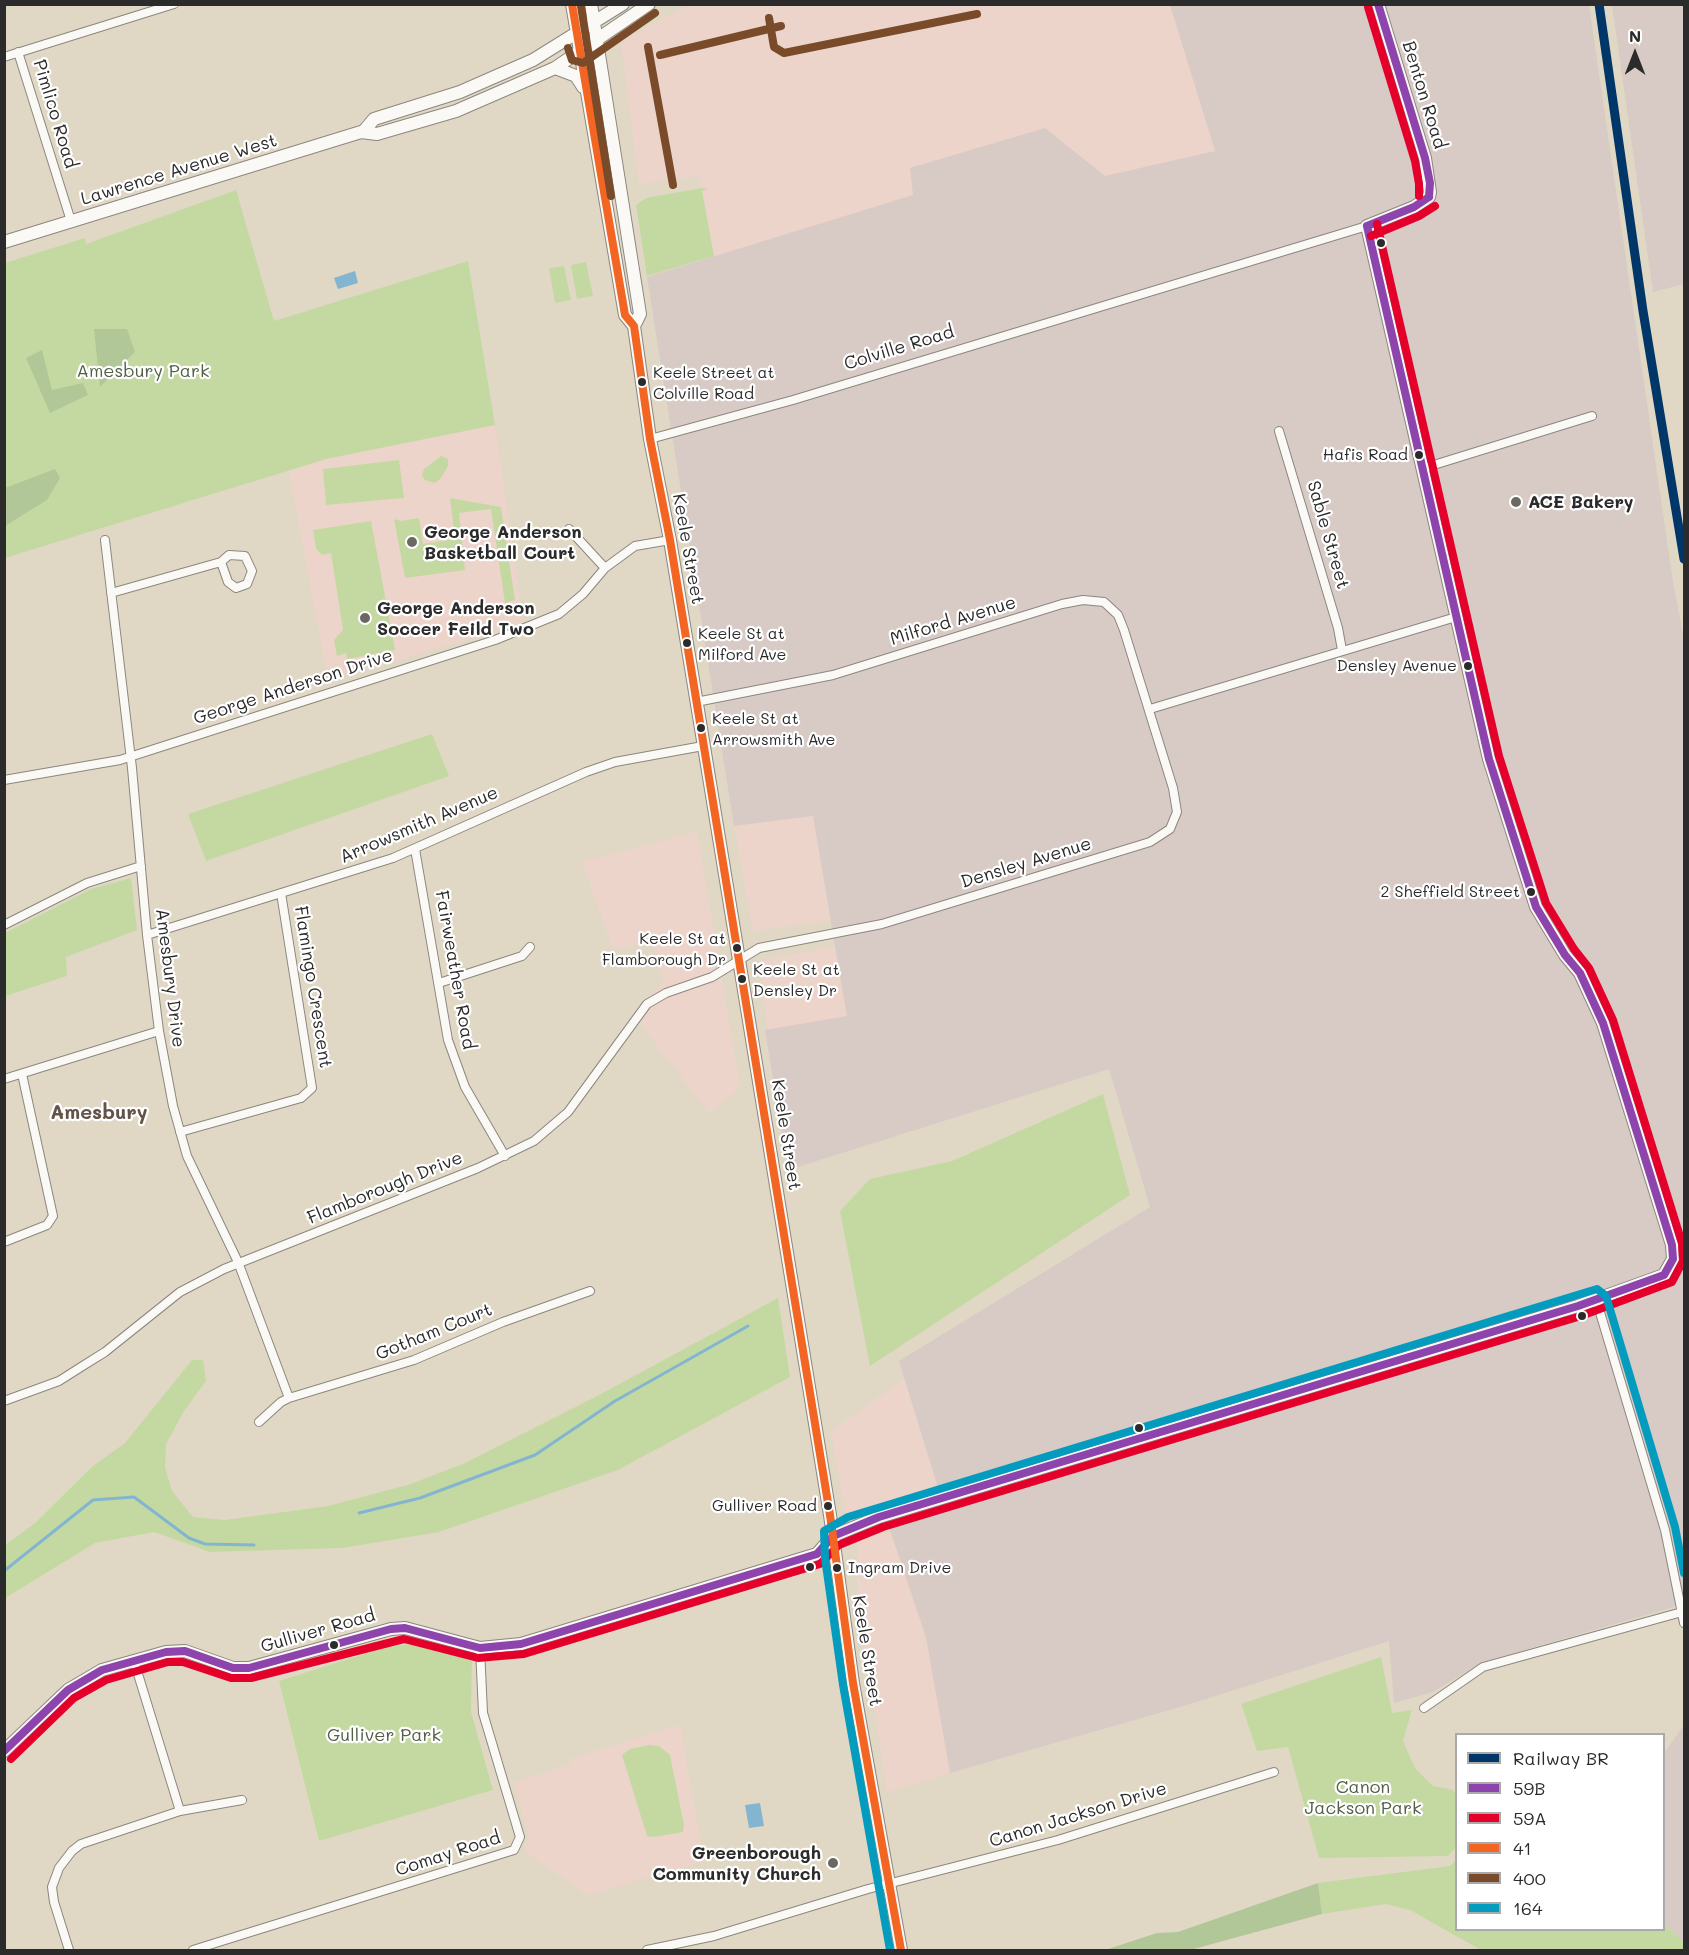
<!DOCTYPE html>
<html>
<head>
<meta charset="utf-8">
<style>
  body { margin:0 }
  #map { position:relative; width:1689px; height:1955px; overflow:hidden; background:#e0d8c5; font-family:Mali,sans-serif }
  canvas { display:block }
  .frame { position:absolute; inset:0; border:6px solid #2b2b2b; pointer-events:none }
  .legend { position:absolute; left:1455px; top:1733px; width:210px; height:198px; box-sizing:border-box; background:#fff; border:2px solid #aaa; margin:0; padding:8px 10px; list-style:none; font-size:18px; color:#2b2b2b }
  .legend li { display:flex; align-items:center; gap:12px; height:30px }
  .legend b { width:30px; border:2px solid #aaa }
  .north { position:absolute; left:1605px; top:24px; width:60px; height:60px; -webkit-text-stroke:4px #fff; paint-order:stroke; rotate:0deg; font-size:16px; font-weight:700; line-height:24px; text-align:center; color:#2b2b2b }
  .north::after { content:''; display:block; margin:auto; width:21px; height:27px; background:#2b2b2b; clip-path:polygon(50% 0,100% 100%,50% 72%,0 100%) }
</style>
</head>
<body>
<div id="map">
<canvas width="1689" height="1955"></canvas>
<div class="frame"></div>
<ul class="legend">
<li><b style="height:8px;background:#003768"></b>Railway BR</li>
<li><b style="height:8px;background:#8e44ad"></b>59B</li>
<li><b style="height:8px;background:#e4002b"></b>59A</li>
<li><b style="height:8px;background:#f26522"></b>41</li>
<li><b style="height:8px;background:#7a4b2a"></b>400</li>
<li><b style="height:8px;background:#049cbe"></b>164</li>
</ul>
<div class="north">N</div>
</div>
<script>
const ctx = document.querySelector('canvas').getContext('2d');
ctx.lineJoin = 'round';
function fill(path, color) {
  ctx.fillStyle = color;
  ctx.fill(path, 'evenodd');
}
function shape(rows) {
  const path = new Path2D();
  for (const r of rows) {
    path.moveTo(r[0], r[1]);
    for (let i = 2; i < r.length; i += 2) path.lineTo(r[i], r[i + 1]);
  }
  return path;
}
function strokePath(path, color, width, dash) {
  ctx.strokeStyle = color;
  ctx.lineWidth = width;
  ctx.lineCap = dash ? 'butt' : 'round';
  ctx.setLineDash(dash || []);
  ctx.stroke(path);
}
function label(font, color, halo, rows, align = 'center') {
  ctx.font = font + ' Mali,sans-serif';
  ctx.lineWidth = 4.5;
  ctx.setLineDash([]);
  ctx.textBaseline = 'middle';
  ctx.strokeStyle = halo;
  ctx.fillStyle = color;
  for (const [text, x, y, turn = 0] of rows) {
    ctx.save();
    ctx.translate(x, y);
    ctx.rotate((+turn || 0) * Math.PI / 180);
    ctx.textAlign = isNaN(turn) ? turn : align;
    if (halo) ctx.strokeText(text, 0, 0);
    ctx.fillText(text, 0, 0);
    ctx.restore();
  }
}
const built = shape([
  [688,5,1170,5,1216,151,1105,177,1045,128,913,195,715,258,699,176,639,184,621,42],
  [495,425,523,623,328,681,289,471,326,459],
  [813,816,830,920,753,931,734,826],
  [697,832,740,1088,709,1113,632,1013,664,983,652,942,613,949,582,862],
  [834,947,847,1017,768,1029,759,961],
  [904,1379,940,1492,846,1516,831,1431],
  [891,1533,926,1637,950,1773,887,1792,857,1595,858,1537],
  [680,1725,704,1861,588,1895,525,1852,528,1834,514,1783,571,1764,570,1759]
]);
const industrial = shape([
  [1170,5,1589,5,1673,582,1684,639,1684,1604,1483,1662,1433,1692,1394,1703,1389,1641,1187,1705,950,1773,926,1637,882,1506,939,1491,899,1361,1150,1207,1109,1069,788,1170,765,1030,847,1016,813,816,734,826,647,277,913,195,910,168,1045,128,1105,176,1215,151],
  [1612,5,1684,5,1684,284,1653,292],
  [1684,1725,1684,1942,1664,1924,1664,1753]
]);
const green = shape([
  [702,188,708,189,702,191,714,256,647,276,636,205,646,198],
  [236,190,274,321,468,261,495,425,326,459,5,558,5,263,85,238,86,244],
  [586,262,593,296,577,299,571,265],
  [564,266,571,300,555,303,549,268],
  [441,456,448,459,448,466,441,478,435,483,425,480,422,475,424,469],
  [399,460,404,498,326,505,323,469],
  [450,498,501,507,515,600,505,603,491,509,459,513,465,570,405,578,394,519,401,521,419,518,423,544,455,539],
  [371,521,395,650,347,659,346,653,337,656,334,640,343,630,331,553,322,555,316,549,313,530],
  [432,734,449,776,206,861,188,814],
  [131,878,137,930,66,957,67,976,5,996,5,933,91,889],
  [1103,1094,1130,1195,870,1366,840,1211,870,1179,952,1161],
  [778,1298,790,1377,618,1470,439,1532,342,1548,210,1552,154,1532,95,1543,5,1598,5,1545,34,1524,93,1466,125,1443,192,1360,203,1360,206,1381,184,1411,166,1444,165,1467,172,1491,193,1517,225,1520,328,1506,411,1484,465,1463,603,1393],
  [407,1644,472,1658,471,1712,493,1790,319,1841,279,1681,380,1649],
  [1381,1657,1392,1713,1412,1710,1403,1741,1415,1768,1433,1786,1453,1790,1456,1795,1456,1847,1448,1856,1319,1858,1288,1747,1257,1751,1241,1704],
  [649,1745,659,1746,670,1755,684,1825,683,1832,653,1837,647,1836,622,1755,630,1749],
  [1456,1860,1456,1930,1664,1930,1664,1924,1684,1942,1684,1950,1481,1950,1410,1910,1386,1904,1322,1914,1318,1883,1450,1866]
]);
const forest = shape([
  [94,329,127,329,135,352,100,387],
  [42,350,52,390,83,383,88,395,50,413,26,358],
  [55,469,60,478,47,500,5,526,5,488],
  [1318,1883,1322,1914,1190,1950,1105,1950,1157,1933,1178,1932]
]);
const water = shape([
  [355,271,358,283,338,289,334,278],
  [760,1803,764,1826,749,1828,745,1805]
]);
const stream = shape([
  [359,1513,420,1498,535,1455,615,1401,748,1326],
  [4,1571,93,1500,134,1497,189,1538,205,1544,254,1545]
]);
const street = shape([
  [18,52,71,221],
  [4,57,174,4],
  [1279,431,1338,628,1342,650],
  [650,439,793,400,1367,226],
  [1424,468,1592,416],
  [569,529,605,568],
  [105,540,132,768,147,935,159,1031,173,1106,187,1156,238,1262,289,1398],
  [111,593,221,562,228,582,236,588,247,584,252,571,245,556,229,555,221,562],
  [1150,709,1456,617],
  [4,780,120,760,495,640,559,614,583,594,605,568,635,546,670,540],
  [415,849,448,1040,465,1087,505,1156],
  [4,925,87,883,141,866],
  [147,935,393,858,586,772,615,762,703,746],
  [439,983,522,956,530,947],
  [4,1079,159,1031],
  [180,1132,301,1098,312,1088,281,893],
  [4,1242,47,1225,53,1216,22,1074],
  [1596,1299,1665,1530,1684,1623],
  [4,1401,59,1381,81,1367,105,1352,180,1292,224,1269,478,1168,534,1141,568,1112,647,1004,666,993,712,977,759,948,882,924,1150,842,1170,829,1177,812,1173,788,1124,630,1118,615,1104,602,1083,600,1062,604,833,675,696,702],
  [259,1422,281,1402,289,1398,414,1360,503,1322,590,1291],
  [134,1661,180,1811],
  [1424,1708,1483,1667,1682,1612],
  [69,1950,54,1902,52,1887,59,1868,72,1851,81,1844,180,1811,242,1800],
  [193,1950,514,1850,520,1837,483,1713,480,1648],
  [647,1950,714,1936,868,1889,1058,1840,1274,1772]
]);
const secondary = shape([
  [572,4,625,315,634,326,650,439,670,540,720,844,830,1515,853,1683,901,1950],
  [591,4,640,314,634,326],
  [555,68,576,76,583,87],
  [363,132,374,119,460,92,533,60,623,4],
  [4,242,361,132,377,134,456,111,555,68,649,4],
  [4,1751,68,1690,102,1670,166,1652,185,1651,233,1668,249,1668,391,1629,405,1628,480,1648,521,1644,817,1554,833,1536,879,1517,1578,1306,1664,1275,1673,1259,1672,1245,1603,1023,1580,973,1565,955,1536,907,1489,759,1367,226,1414,207,1429,197,1430,192,1425,158,1378,4]
]);
const bus1 = shape([
  [1378,4,1425,158,1430,183,1429,197],
  [1367,226,1414,207,1429,197],
  [4,1751,68,1690,102,1670,166,1652,185,1651,233,1668,249,1668,391,1629,405,1628,480,1648,521,1644,817,1554,833,1536,879,1517,1578,1306,1664,1275,1673,1259,1672,1245,1603,1023,1580,973,1565,955,1536,907,1489,759,1367,226]
]);
const bus2 = shape([
  [1368,7,1415,161,1419,184,1419,196],
  [1371,236,1419,216,1435,206],
  [11,1759,74,1698,106,1680,168,1662,183,1662,231,1678,251,1678,404,1639,478,1658,524,1654,820,1564,839,1545,883,1527,1581,1316,1672,1282,1683,1261,1682,1243,1613,1020,1589,968,1574,949,1546,903,1499,756,1377,224]
]);
const bus3 = shape([
  [572,4,625,315,634,326,650,439,670,540,830,1515,853,1683,901,1950]
]);
const bus4 = shape([
  [581,6,611,196],
  [769,18,774,47,784,53,977,14],
  [648,47,673,185],
  [568,48,572,60,583,63,655,13],
  [660,55,781,26]
]);
const bus5 = shape([
  [890,1950,843,1685,825,1558,824,1531,848,1517,1597,1289,1606,1296,1675,1527,1684,1573]
]);
const rail1 = shape([
  [1599,4,1643,311,1684,559]
]);
const markers = [
  [1381,243,5,"#2b2b2b"],
  [642,382,5,"#2b2b2b"],
  [1419,455,5,"#2b2b2b"],
  [1516,502,6,"#6a6861"],
  [412,542,6,"#6a6861"],
  [365,618,6,"#6a6861"],
  [687,643,5,"#2b2b2b"],
  [1468,666,5,"#2b2b2b"],
  [701,728,5,"#2b2b2b"],
  [1531,892,5,"#2b2b2b"],
  [737,948,5,"#2b2b2b"],
  [742,979,5,"#2b2b2b"],
  [1582,1316,5,"#2b2b2b"],
  [1139,1428,5,"#2b2b2b"],
  [828,1506,5,"#2b2b2b"],
  [810,1567,5,"#2b2b2b"],
  [837,1568,5,"#2b2b2b"],
  [334,1645,5,"#2b2b2b"],
  [833,1863,6,"#6a6861"]
];
const busNames = [
  ["Keele Street at",653,373],
  ["Colville Road",653,394],
  ["Hafis Road",1408,455,"right"],
  ["Keele St at",698,634],
  ["Milford Ave",698,655],
  ["Densley Avenue",1457,666,"right"],
  ["Keele St at",712,719],
  ["Arrowsmith Ave",712,740],
  ["2 Sheffield Street",1520,892,"right"],
  ["Keele St at",726,939,"right"],
  ["Flamborough Dr",726,960,"right"],
  ["Keele St at",753,970],
  ["Densley Dr",753,991],
  ["Gulliver Road",817,1506,"right"],
  ["Ingram Drive",848,1568]
];
const streetNames = [
  ["Benton Road",1424,95,73],
  ["Pimlico Road",55,114,73],
  ["Lawrence Avenue West",179,170,-17],
  ["Colville Road",899,348,-17],
  ["Sable Street",1328,535,74],
  ["Keele Street",688,549,80],
  ["Milford Avenue",953,621,-17],
  ["George Anderson Drive",293,687,-18],
  ["Arrowsmith Avenue",419,825,-23],
  ["Densley Avenue",1026,863,-17],
  ["Fairweather Road",455,970,80],
  ["Amesbury Drive",170,978,83],
  ["Flamingo Crescent",313,987,81],
  ["Keele Street",786,1135,81],
  ["Flamborough Drive",385,1188,-22],
  ["Gotham Court",434,1332,-22],
  ["Gulliver Road",318,1631,-16],
  ["Keele Street",867,1651,81],
  ["Canon Jackson Drive",1078,1815,-17],
  ["Comay Road",448,1854,-18]
];
const parkNames = [
  ["Amesbury Park",143,371],
  ["Gulliver Park",384,1735],
  ["Canon",1363,1787],
  ["Jackson Park",1363,1808]
];
const poiNames = [
  ["ACE Bakery",1528,502],
  ["George Anderson",424,532],
  ["Basketball Court",424,553],
  ["George Anderson",377,608],
  ["Soccer Feild Two",377,629],
  ["Greenborough",821,1853,"right"],
  ["Community Church",821,1874,"right"]
];
const neighbourhoodNames = [
  ["Amesbury",99,1113]
];
fill(built, '#edd4ca');
fill(industrial, '#d8cac5');
fill(green, '#c4d9a2');
fill(forest, '#b1c797');
fill(water, '#84b5d0');
strokePath(stream, '#84b5d0', 3);
strokePath(street, '#8b877e', 10);
strokePath(secondary, '#8b877e', 14);
strokePath(street, '#faf9f6', 8);
strokePath(secondary, '#faf9f6', 12);
strokePath(bus1, '#8e44ad', 8);
strokePath(bus2, '#e4002b', 8);
strokePath(bus3, '#f26522', 8);
strokePath(bus4, '#7a4b2a', 8);
strokePath(bus5, '#049cbe', 8);
strokePath(rail1, '#003768', 9);
for (const [x, y, r, color] of markers) {
  const dot = new Path2D();
  dot.arc(x, y, r, 0, 2 * Math.PI);
  ctx.fillStyle = color;
  ctx.fill(dot);
  strokePath(dot, '#fff', 2);
}
label('16px', '#2b2b2b', '#fff', busNames, 'left');
label('18px', '#2b2b2b', '#fff', streetNames);
label('18px', '#525f46', '#fff', parkNames);
label('bold 18px', '#2b2b2b', '#fff', poiNames, 'left');
label('bold 20px', '#645349', '#fff', neighbourhoodNames);
</script>
</body>
</html>
